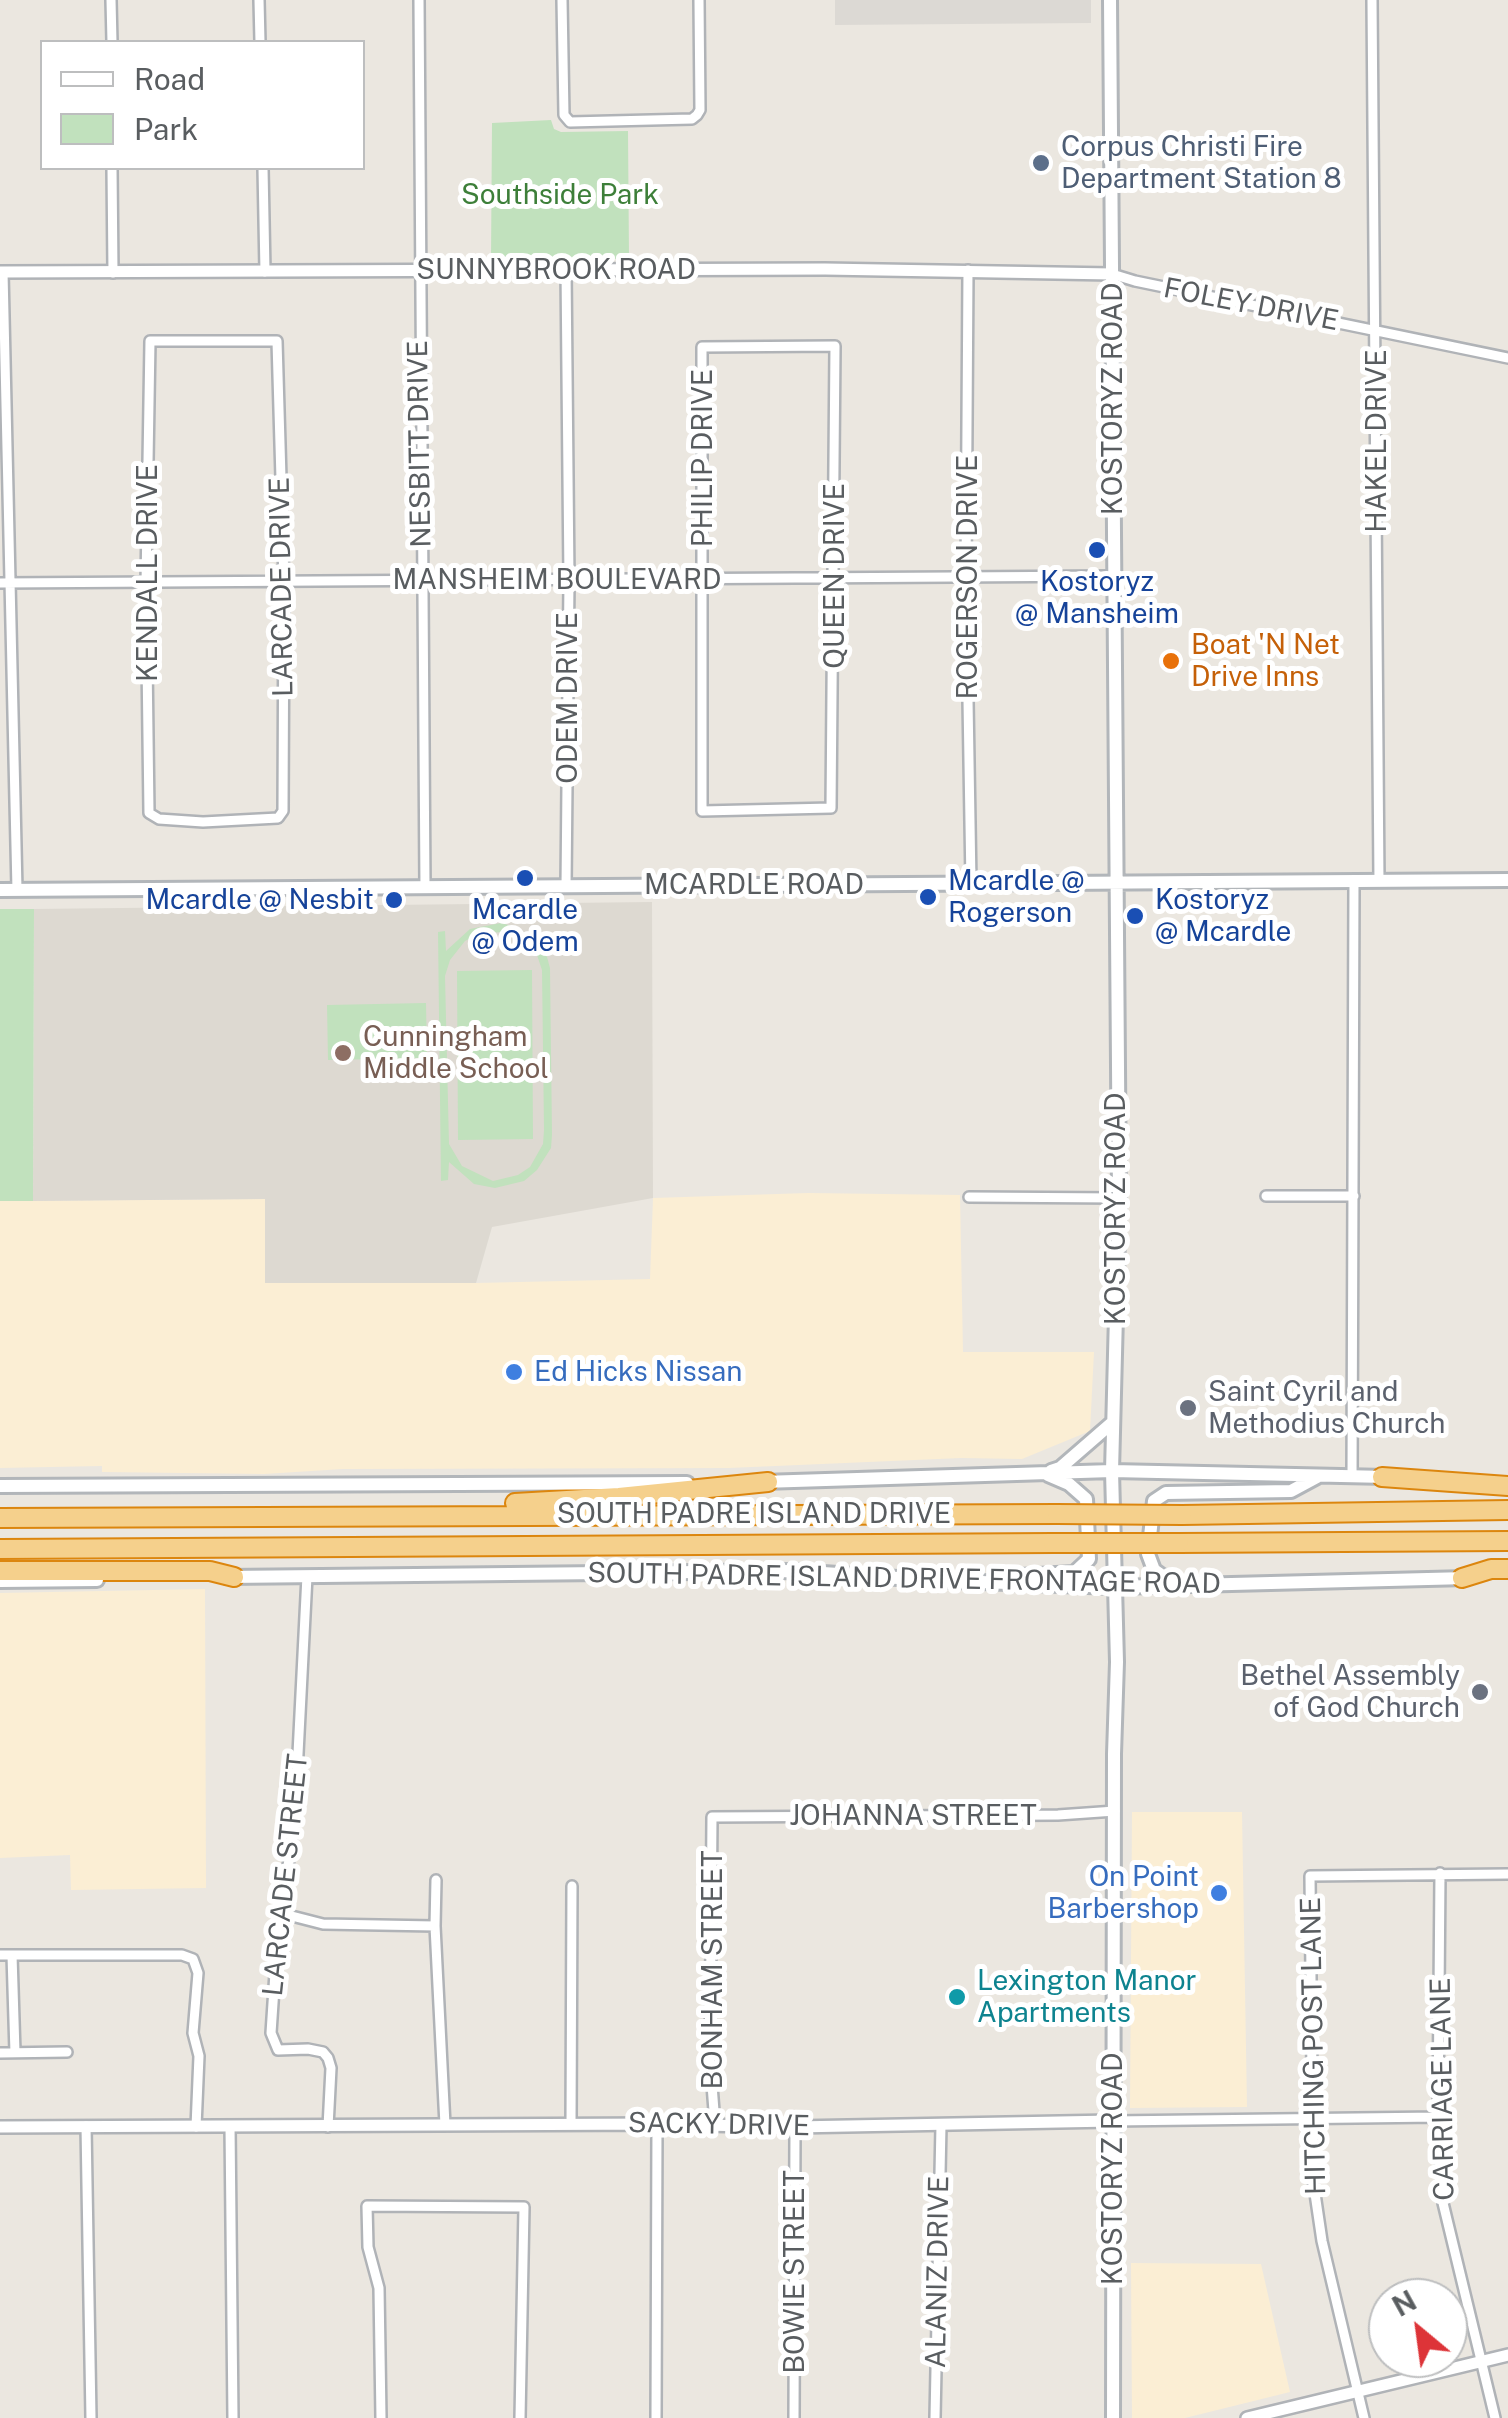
<!DOCTYPE html>
<html>
<head>
<meta charset="utf-8">
<style>
  body { margin:0 }
  #map { position:relative; width:1508px; height:2418px; overflow:hidden; background:#ebe7e0; font-family:"Public Sans",sans-serif }
  canvas { display:block }
  .legend { position:absolute; left:40px; top:40px; width:325px; height:130px; box-sizing:border-box; background:#fff; border:2px solid #bdbebf; margin:0; padding:12px 18px; list-style:none; font-size:30px; color:#595d60 }
  .legend li { display:flex; align-items:center; gap:20px; height:50px }
  .legend b { width:50px; border:2px solid #bdbebf }
  .north { position:absolute; left:1368px; top:2278px; width:100px; height:100px; box-sizing:border-box; background:#fff; border:2px solid #bdbebf; border-radius:50%; rotate:331deg; font-size:28px; font-weight:700; line-height:40px; text-align:center; color:#595d60 }
  .north::after { content:''; display:block; margin:auto; width:35px; height:45px; background:#dd3438; clip-path:polygon(50% 0,100% 100%,50% 72%,0 100%) }
</style>
</head>
<body>
<div id="map">
<canvas width="1508" height="2418"></canvas>
<ul class="legend">
<li><b style="height:12px;background:#fff"></b>Road</li>
<li><b style="height:28px;background:#c1e1bd"></b>Park</li>
</ul>
<div class="north">N</div>
</div>
<script>
const ctx = document.querySelector('canvas').getContext('2d');
ctx.lineJoin = 'round';
function fill(path, color) {
  ctx.fillStyle = color;
  ctx.fill(path, 'evenodd');
}
function shape(rows) {
  const path = new Path2D();
  for (const r of rows) {
    path.moveTo(r[0], r[1]);
    for (let i = 2; i < r.length; i += 2) path.lineTo(r[i], r[i + 1]);
  }
  return path;
}
function strokePath(path, color, width, dash) {
  ctx.strokeStyle = color;
  ctx.lineWidth = width;
  ctx.lineCap = dash ? 'butt' : 'round';
  ctx.setLineDash(dash || []);
  ctx.stroke(path);
}
function label(font, color, halo, rows, align = 'center') {
  ctx.font = font + ' "Public Sans",sans-serif';
  ctx.lineWidth = 10;
  ctx.setLineDash([]);
  ctx.textBaseline = 'middle';
  ctx.strokeStyle = halo;
  ctx.fillStyle = color;
  for (const [text, x, y, turn = 0] of rows) {
    ctx.save();
    ctx.translate(x, y);
    ctx.rotate((+turn || 0) * Math.PI / 180);
    ctx.textAlign = isNaN(turn) ? turn : align;
    if (halo) ctx.strokeText(text, 0, 0);
    ctx.fillText(text, 0, 0);
    ctx.restore();
  }
}
const commercial = shape([
  [808,1193,960,1195,963,1352,1094,1352,1090,1431,1022,1459,961,1458,729,1468,343,1469,264,1474,102,1472,102,1466,0,1468,0,1201,266,1199,265,1283,476,1283,650,1279,653,1198],
  [205,1589,206,1888,71,1890,70,1855,0,1858,0,1593],
  [1132,1812,1242,1812,1247,2107,1130,2108],
  [1131,2263,1261,2264,1290,2392,1185,2418,1132,2418]
]);
const industrial = shape([
  [835,0,1091,0,1091,23,835,25]
]);
const education = shape([
  [652,902,653,1198,492,1227,476,1283,265,1283,265,1199,33,1201,34,909]
]);
const green = shape([
  [551,120,554,129,561,132,628,131,629,259,491,259,492,123],
  [0,909,34,909,33,1201,0,1201],
  [501,923,512,926,533,938,547,957,550,968,552,1135,551,1148,537,1170,524,1181,495,1188,474,1184,449,1162,448,1180,441,1181,438,932,445,931,446,951,470,929],
  [508,932,528,943,536,952,542,970,544,1130,543,1144,530,1167,518,1175,493,1181,462,1166,449,1144,445,976,450,960,465,941,480,933],
  [532,970,533,1139,458,1140,457,971],
  [426,1003,427,1058,328,1060,327,1005]
]);
const minor = shape([
  [111,0,112,42],
  [259,0,260,42],
  [419,0,425,887],
  [562,0,564,115,570,122,692,119,697,115,700,110,699,0],
  [1372,0,1379,881],
  [112,168,113,273],
  [263,168,265,272],
  [566,269,569,580,566,886],
  [968,270,966,577,971,884],
  [3,272,17,890],
  [1112,274,1135,281,1508,358],
  [150,341,277,341,284,582,283,811,278,818,203,822,159,819,149,813,146,583,150,341],
  [835,346,831,808,702,811,702,347,835,346],
  [0,583,1113,576],
  [1266,1196,1354,1196],
  [969,1197,1119,1198],
  [1352,1477,1354,881],
  [307,1576,295,1813,276,1958,271,2033,278,2050,308,2049,323,2052,328,2058,331,2068,328,2127],
  [1440,1873,1438,2117,1443,2203,1495,2418],
  [436,1880,435,1926,445,2125],
  [284,1914,323,1924,435,1926],
  [0,1955,182,1955,193,1959,198,1973,193,2033,199,2056,196,2127],
  [12,1955,15,2053],
  [0,2053,67,2052],
  [1112,2121,1438,2117],
  [571,2124,572,1886],
  [715,2124,710,2059,712,1817,1058,1815,1115,1811],
  [86,2126,91,2418],
  [230,2126,233,2418],
  [381,2418,379,2288,368,2247,367,2206,524,2207,520,2418],
  [656,2418,657,2124],
  [794,2418,795,2127],
  [935,2418,941,2125],
  [1364,2418,1322,2241,1313,2180,1310,1876,1508,1874]
]);
const tertiary = shape([
  [0,272,825,269,1112,274],
  [0,2127,657,2124,795,2127,1112,2121],
  [1247,2418,1508,2355]
]);
const secondary = shape([
  [1110,0,1119,1198,1112,1471,1117,1662,1114,1754,1113,2418],
  [0,890,1508,880],
  [1051,1471,1060,1468,1113,1422],
  [762,1482,1112,1471,1387,1477],
  [0,1486,687,1483],
  [1020,1576,1074,1573,1089,1559,1086,1499,1069,1484,1048,1475],
  [227,1577,793,1571,928,1580,1114,1587,1467,1578],
  [0,1581,97,1580],
  [1175,1585,1154,1570,1148,1554,1154,1501,1166,1493,1291,1491,1317,1477]
]);
const motorway = shape([
  [1382,1477,1508,1486],
  [515,1503,619,1497,768,1482],
  [1182,1515,1508,1510],
  [0,1518,1057,1514],
  [1179,1543,1508,1541],
  [0,1549,1053,1543],
  [0,1571,210,1571,234,1577],
  [1462,1578,1491,1569,1508,1569]
]);
const motorwayBridge = shape([
  [1057,1514,1182,1515],
  [1053,1543,1179,1543]
]);
const markers = [
  [1041,163,10,"#5c6f8a"],
  [1097,550,10,"#1a4fb4"],
  [1171,661,10,"#e8710a"],
  [525,878,10,"#1a4fb4"],
  [928,897,10,"#1a4fb4"],
  [394,900,10,"#1a4fb4"],
  [1135,916,10,"#1a4fb4"],
  [343,1053,10,"#8d6e63"],
  [514,1372,10,"#3f7fe0"],
  [1188,1408,10,"#6b7280"],
  [1480,1692,10,"#6b7280"],
  [1219,1893,10,"#3f7fe0"],
  [957,1997,10,"#0f9aa8"]
];
const serviceNames = [
  ["Corpus Christi Fire",1061,147],
  ["Department Station 8",1061,179]
];
const parkNames = [
  ["Southside Park",560,195]
];
const streetNames = [
  ["SUNNYBROOK ROAD",556,270],
  ["FOLEY DRIVE",1251,305,11],
  ["KOSTORYZ ROAD",1113,399,-90],
  ["HAKEL DRIVE",1377,441,-90],
  ["NESBITT DRIVE",420,444,-91],
  ["PHILIP DRIVE",703,458,-90],
  ["KENDALL DRIVE",148,573,-90],
  ["QUEEN DRIVE",835,576,-90],
  ["ROGERSON DRIVE",968,577,-90],
  ["MANSHEIM BOULEVARD",557,580],
  ["LARCADE DRIVE",282,587,-91],
  ["ODEM DRIVE",568,698,-90],
  ["MCARDLE ROAD",754,885],
  ["KOSTORYZ ROAD",1116,1209,-90],
  ["SOUTH PADRE ISLAND DRIVE",754,1514],
  ["SOUTH PADRE ISLAND DRIVE FRONTAGE ROAD",904,1579,1],
  ["JOHANNA STREET",913,1816],
  ["LARCADE STREET",286,1875,-84],
  ["BONHAM STREET",713,1970,-90],
  ["HITCHING POST LANE",1314,2046,-91],
  ["CARRIAGE LANE",1443,2089,-91],
  ["SACKY DRIVE",719,2125,1],
  ["KOSTORYZ ROAD",1113,2169,-90],
  ["BOWIE STREET",795,2272,-90],
  ["ALANIZ DRIVE",938,2272,-89]
];
const transitNames = [
  ["Kostoryz",1097,582],
  ["@ Mansheim",1097,614],
  ["Mcardle @",948,881,"left"],
  ["Rogerson",948,913,"left"],
  ["Mcardle @ Nesbit",374,900,"right"],
  ["Kostoryz",1155,900,"left"],
  ["@ Mcardle",1155,932,"left"],
  ["Mcardle",525,910],
  ["@ Odem",525,942]
];
const foodNames = [
  ["Boat 'N Net",1191,645],
  ["Drive Inns",1191,677]
];
const educationNames = [
  ["Cunningham",363,1037],
  ["Middle School",363,1069]
];
const shopNames = [
  ["Ed Hicks Nissan",534,1372],
  ["On Point",1199,1877,"right"],
  ["Barbershop",1199,1909,"right"]
];
const worshipNames = [
  ["Saint Cyril and",1208,1392],
  ["Methodius Church",1208,1424],
  ["Bethel Assembly",1460,1676,"right"],
  ["of God Church",1460,1708,"right"]
];
const cultureNames = [
  ["Lexington Manor",977,1981],
  ["Apartments",977,2013]
];
fill(commercial, '#fbeed4');
fill(industrial, '#dcd9d4');
fill(education, '#ddd9d1');
fill(green, '#c1e1bd');
strokePath(minor, '#b0b3b7', 14);
strokePath(tertiary, '#b0b3b7', 16);
strokePath(secondary, '#b2b6ba', 18);
strokePath(motorway, '#dc860e', 22);
strokePath(minor, '#fff', 9);
strokePath(tertiary, '#fff', 11);
strokePath(secondary, '#fff', 12);
strokePath(motorway, '#f5d08c', 18);
strokePath(motorwayBridge, '#dc860e', 22, []);
strokePath(motorwayBridge, '#f5d08c', 18);
for (const [x, y, r, color] of markers) {
  const dot = new Path2D();
  dot.arc(x, y, r, 0, 2 * Math.PI);
  ctx.fillStyle = color;
  ctx.fill(dot);
  strokePath(dot, '#fff', 4);
}
label('28px', '#4e5e75', '#fff', serviceNames, 'left');
label('28px', '#3d7f39', '#fff', parkNames);
label('28px', '#595d60', '#fff', streetNames);
label('28px', '#164399', '#fff', transitNames);
label('28px', '#c56008', '#fff', foodNames, 'left');
label('28px', '#785e54', '#fff', educationNames, 'left');
label('28px', '#366cbe', '#fff', shopNames, 'left');
label('28px', '#5b616d', '#fff', worshipNames, 'left');
label('28px', '#0d838f', '#fff', cultureNames, 'left');
</script>
</body>
</html>
